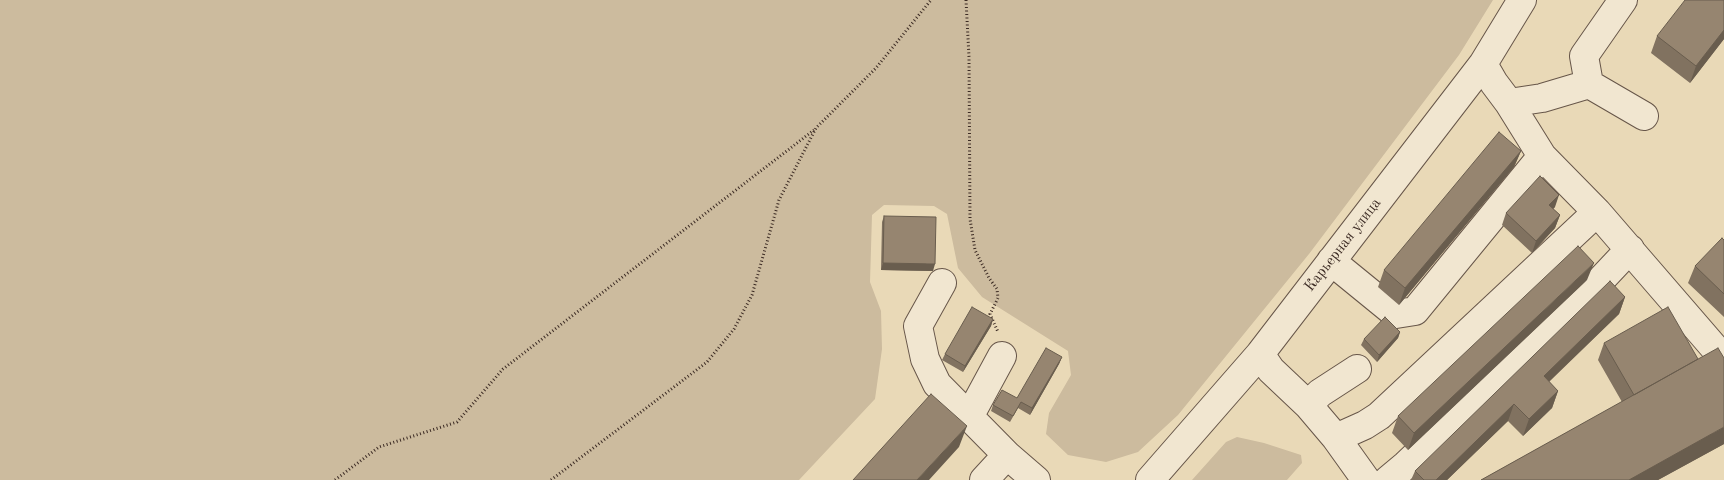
<!DOCTYPE html>
<html>
<head>
<meta charset="utf-8">
<style>
  body { margin:0 }
  canvas { display:block; background:#e9d9b7 }
</style>
</head>
<body>
<canvas width="1724" height="480"></canvas>
<script>
const ctx = document.querySelector('canvas').getContext('2d');
ctx.lineJoin = 'round';
function fill(path, color) {
  ctx.fillStyle = color;
  ctx.fill(path, 'evenodd');
}
function shape(rows) {
  const path = new Path2D();
  for (const r of rows) {
    path.moveTo(r[0], r[1]);
    for (let i = 2; i < r.length; i += 2) path.lineTo(r[i], r[i + 1]);
  }
  return path;
}
function strokePath(path, color, width, dash) {
  ctx.strokeStyle = color;
  ctx.lineWidth = width;
  ctx.lineCap = dash ? 'butt' : 'round';
  ctx.setLineDash(dash || []);
  ctx.stroke(path);
}
function label(font, color, halo, rows, align = 'center') {
  ctx.font = font + ' "Old Standard TT",serif';
  ctx.lineWidth = 4.5;
  ctx.setLineDash([]);
  ctx.textBaseline = 'middle';
  ctx.strokeStyle = halo;
  ctx.fillStyle = color;
  for (const [text, x, y, turn = 0] of rows) {
    ctx.save();
    ctx.translate(x, y);
    ctx.rotate((+turn || 0) * Math.PI / 180);
    ctx.textAlign = isNaN(turn) ? turn : align;
    if (halo) ctx.strokeText(text, 0, 0);
    ctx.fillText(text, 0, 0);
    ctx.restore();
  }
}
const green = shape([
  [0,0,1493,0,1459,55,1309,254,1178,415,1138,452,1106,462,1068,455,1046,434,1049,413,1071,375,1068,351,982,297,958,268,947,214,934,206,884,205,872,215,870,282,881,311,882,349,875,399,799,480,0,480],
  [1237,437,1264,443,1301,455,1302,463,1287,480,1192,480,1226,442]
]);
const path = shape([
  [966,0,969,57,970,219,975,250,989,278,997,289,998,298,990,314,998,332],
  [335,480,379,447,457,422,503,369,814,130],
  [551,480,707,362,734,329,752,295,779,200,816,128,876,68,931,0]
]);
const minor = shape([
  [1623,0,1584,56,1589,84,1644,116],
  [1483,64,1494,83,1509,103,1542,156,1597,212,1724,359],
  [1509,103,1542,98,1589,84],
  [1331,261,1396,314,1415,311,1542,156],
  [942,283,918,326,925,359,937,384,1007,455],
  [1260,354,1271,370,1308,405,1336,438,1366,480],
  [1308,405,1320,393,1357,369],
  [969,417,1002,356],
  [1336,438,1365,425,1379,416,1597,212],
  [984,480,1007,455,1036,480],
  [1150,480,1260,354,1483,64,1522,0],
  [1388,480,1406,465,1597,284,1630,249]
]);
const wall = shape([
  [1724,0,1724,39,1690,83,1651,53,1657,36],
  [1521,151,1514,167,1399,305,1378,287,1384,270],
  [1555,207,1553,209,1560,215,1555,228,1532,253,1502,225,1506,213],
  [884,216,933,271,881,270,882,222],
  [1724,240,1724,317,1688,283,1695,266],
  [1587,280,1408,450,1392,433,1398,416],
  [1625,297,1619,314,1549,382,1558,391,1552,408,1523,436,1508,421,1447,480,1411,480,1415,471],
  [993,319,991,326,963,372,942,360,945,354],
  [1400,332,1398,338,1377,362,1361,345,1364,339],
  [1604,343,1724,444,1658,480,1481,480,1622,402,1598,360],
  [1062,357,1059,364,1030,415,1018,408,1010,422,991,411,993,405,1017,398]
]);
const shadedWall = shape([
  [1724,30,1724,39,1690,83,1696,66],
  [1521,151,1514,167,1399,305,1405,288],
  [1559,195,1555,207,1545,217,1549,205],
  [1560,215,1555,228,1532,253,1536,241],
  [883,263,935,264,933,271,881,270],
  [1594,263,1587,280,1408,450,1414,433],
  [1625,297,1619,314,1537,393,1544,376],
  [993,319,991,326,963,372,965,366],
  [1400,332,1398,338,1377,362,1379,355],
  [1062,357,1059,364,1030,415,1032,408],
  [1558,391,1552,408,1523,436,1529,419],
  [1514,404,1508,421,1447,480,1436,480],
  [967,426,959,447,929,480,917,480],
  [1724,427,1724,444,1658,480,1629,480]
]);
const building = shape([
  [1685,0,1724,0,1724,30,1696,66,1657,36,1685,0],
  [1499,132,1521,151,1405,288,1384,270,1499,132],
  [1540,176,1559,195,1549,205,1560,215,1536,241,1506,213,1540,176],
  [884,216,936,217,935,264,883,263,884,216],
  [1722,238,1724,240,1724,294,1695,266,1722,238],
  [1578,246,1594,263,1414,433,1398,416,1578,246],
  [1610,281,1625,297,1544,376,1558,391,1529,419,1514,404,1436,480,1424,480,1415,471,1610,281],
  [972,307,993,319,965,366,945,354,972,307],
  [1668,307,1698,359,1634,395,1604,343,1668,307],
  [1385,317,1400,332,1379,355,1364,339,1385,317],
  [1046,348,1062,357,1032,408,1021,402,1013,416,993,405,1002,390,1017,398,1046,348],
  [1718,348,1724,358,1724,427,1629,480,1481,480,1718,348],
  [931,394,967,426,917,480,853,480,931,394]
]);
const streetNames = [
  ["Карьерная улица",1343,245,-52]
];
fill(green, '#ccbb9e');
strokePath(minor, '#675649', 30);
strokePath(path, '#3c2b24', 3, [1, 2.5]);
strokePath(minor, '#f1e6d0', 28);
fill(wall, '#817260');
fill(shadedWall, '#695d4e');
fill(building, '#968570');
strokePath(building, '#695d4e', 1);
label('15px', '#3c2b24', '#f1e6d0', streetNames);
</script>
</body>
</html>
